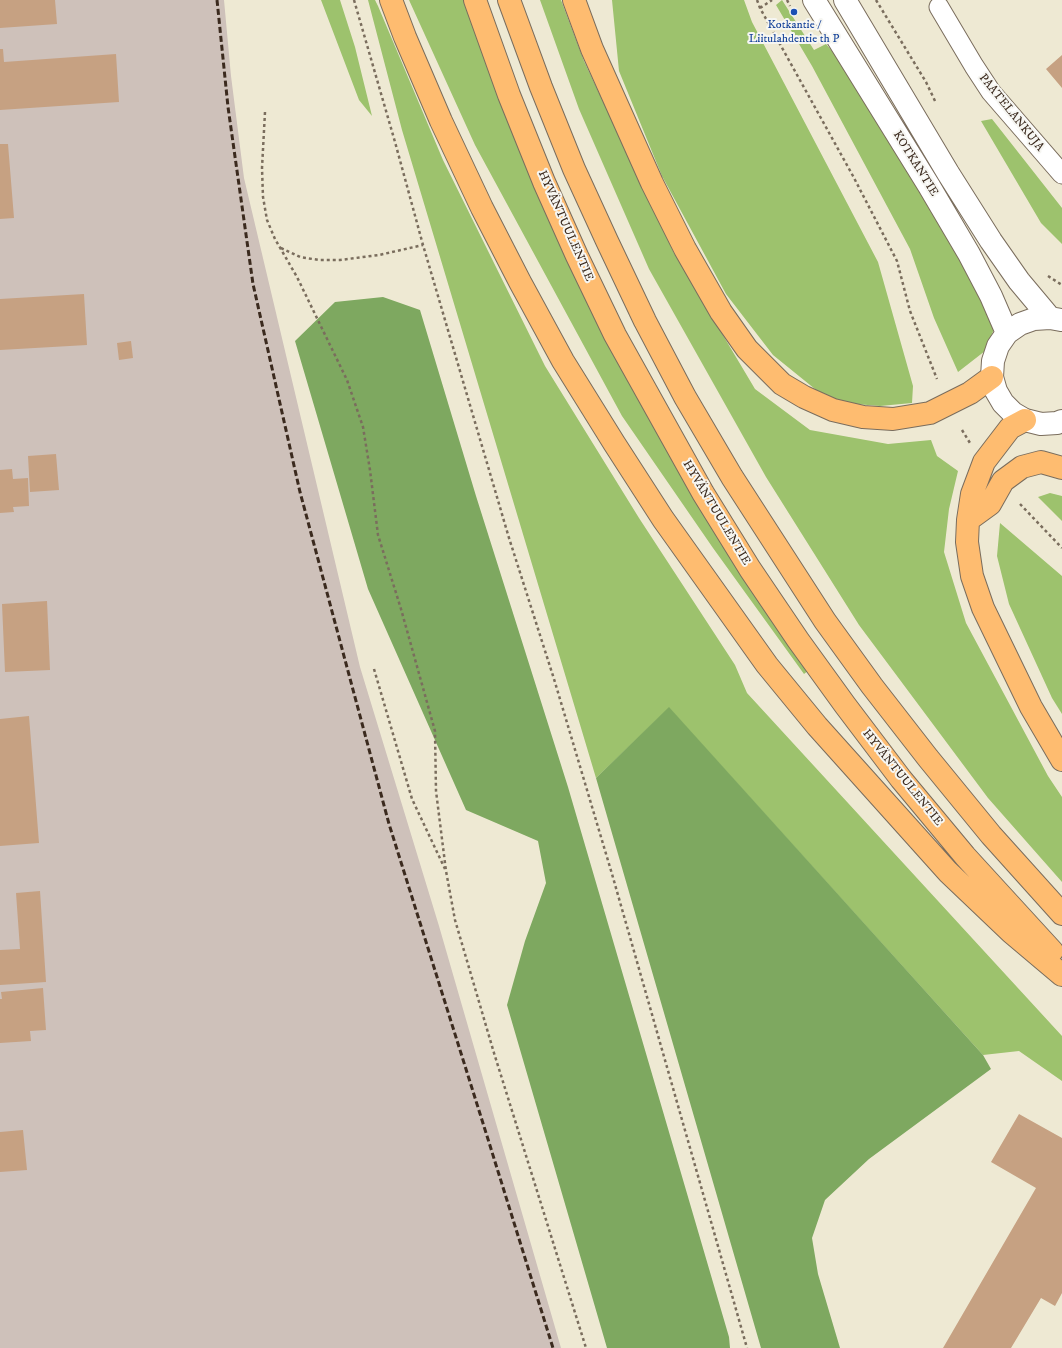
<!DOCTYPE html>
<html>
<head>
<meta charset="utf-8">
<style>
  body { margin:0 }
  canvas { display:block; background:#eee9d3 }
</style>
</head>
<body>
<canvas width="1062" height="1348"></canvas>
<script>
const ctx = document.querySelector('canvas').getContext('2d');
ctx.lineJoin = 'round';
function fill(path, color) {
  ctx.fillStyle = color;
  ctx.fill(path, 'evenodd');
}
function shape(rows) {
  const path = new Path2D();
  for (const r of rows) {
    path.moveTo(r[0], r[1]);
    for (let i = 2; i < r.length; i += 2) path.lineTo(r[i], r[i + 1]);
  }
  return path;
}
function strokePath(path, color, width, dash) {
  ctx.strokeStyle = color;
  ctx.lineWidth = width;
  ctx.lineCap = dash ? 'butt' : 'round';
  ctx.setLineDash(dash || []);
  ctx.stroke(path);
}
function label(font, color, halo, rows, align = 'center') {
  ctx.font = font + ' "IM FELL DW Pica",serif';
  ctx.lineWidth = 4;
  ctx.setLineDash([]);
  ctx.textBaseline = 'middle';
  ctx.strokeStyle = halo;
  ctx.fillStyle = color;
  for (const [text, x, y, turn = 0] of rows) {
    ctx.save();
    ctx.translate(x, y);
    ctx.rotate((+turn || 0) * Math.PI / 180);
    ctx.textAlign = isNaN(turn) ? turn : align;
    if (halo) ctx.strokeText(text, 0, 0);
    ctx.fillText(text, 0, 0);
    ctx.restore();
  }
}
const industrial = shape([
  [0,0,224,0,231,76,244,178,360,667,439,926,561,1348,0,1348]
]);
const green = shape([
  [321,0,340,0,355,47,372,116,359,100],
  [368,0,375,0,378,6,443,160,545,366,639,518,735,665,747,693,1062,1036,1062,1081,1019,1051,983,1055,669,708,596,778,402,130],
  [409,0,464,0,511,129,809,670,804,674,713,548,622,416,475,145],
  [540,0,561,0,584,61,674,253,755,389,810,430,888,444,931,440,937,456,958,471,949,509,944,552,966,623,1048,776,1062,797,1062,882,988,798,859,625,766,477,649,269,579,109],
  [612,0,744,0,752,22,878,262,913,386,912,403,880,406,831,402,773,355,726,294,662,176,619,71],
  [782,0,814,50,826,44,860,83,993,316,994,329,985,351,958,372,934,318,910,249,812,66,776,5],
  [992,119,1062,208,1062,244,1041,223,981,121],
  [1050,493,1062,496,1062,521,1038,497],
  [1000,523,1062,576,1062,714,1052,698,1009,604,997,556]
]);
const forest = shape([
  [383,297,420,310,476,496,568,787,729,1337,730,1348,607,1348,507,1005,525,941,546,883,538,841,466,810,368,589,295,341,335,302],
  [669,707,983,1055,991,1069,869,1159,825,1200,812,1238,818,1274,840,1348,761,1348,596,778]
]);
const building = shape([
  [0,0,55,0,57,24,0,28],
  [0,49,3,49,4,62,116,54,119,102,0,110],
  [1062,55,1062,88,1046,69],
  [0,144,8,144,14,218,0,219],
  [84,294,87,345,0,350,0,299],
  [131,341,133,358,119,360,117,343],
  [56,454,59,490,30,492,28,456],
  [12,469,13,479,28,478,29,506,13,507,14,512,0,513,0,470],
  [47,601,50,670,5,672,2,604],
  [29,716,39,843,0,846,0,719],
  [40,891,46,982,0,985,0,950,20,949,16,893],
  [43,988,46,1030,30,1031,31,1041,0,1043,0,999,2,999,1,992],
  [1019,1114,1062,1138,1062,1293,1055,1306,1041,1298,1011,1348,943,1348,1036,1188,991,1162],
  [23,1130,27,1170,0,1172,0,1132]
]);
const path = shape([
  [354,0,395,142,423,245,509,538,554,679,612,874,747,1348],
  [757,0,760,8,853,176,897,261,910,311,937,379],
  [787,0,790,6],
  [876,0,926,82,936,103],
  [760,8,772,0],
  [265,112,262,168,263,197,267,220,275,239,297,277,347,380,363,427,370,470,378,535,401,609,435,731,436,791,446,871,455,920,494,1053,586,1348],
  [281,248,300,257,319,260,340,260,379,255,423,245],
  [1048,276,1062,285],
  [962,430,970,443],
  [1020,504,1062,548],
  [374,669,412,799,445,869]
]);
const minor = shape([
  [939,7,974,66,991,92,1062,174]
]);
const tertiary = shape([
  [814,0,929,186,969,254,991,296,1007,333],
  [845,0,948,173,991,241,1019,281,1050,318],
  [1061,320,1050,318,1034,319,1020,324,1007,333,998,346,993,361,992,377,996,391,1003,403,1013,413,1025,420,1041,424,1057,423,1062,421]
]);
const trunk = shape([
  [391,0,405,37,441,121,482,208,520,282,563,361,614,443,663,519,767,665,817,726,948,872,1011,932,1062,975],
  [475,0,509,95,544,182,577,256,615,335,703,493,750,569,798,640,845,705,901,779,965,856,1052,951],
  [509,0,541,87,574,169,607,241,645,321,685,397,732,477,825,621,872,686,928,758,991,835,1062,914],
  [574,0,592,49,652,183,685,249,721,312,747,349,782,384,804,397,833,410,863,417,893,419,930,413,970,393,992,377],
  [1025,420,1010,428,984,462,972,494,968,520,967,542,972,576,983,608,1031,707,1062,760],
  [968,520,990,504,1003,481,1022,467,1041,462,1062,468]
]);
const rail = shape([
  [217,0,228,107,253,284,300,492,389,824,487,1136,553,1348]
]);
const markers = [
  [794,12,4,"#1a4fb4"]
];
const transitNames = [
  ["Kotkantie /",794,26],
  ["Liitulahdentie th P",794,40]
];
const streetNames = [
  ["PAATELANKUJA",1011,113,51],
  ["KOTKANTIE",915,164,58],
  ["HYVÄNTUULENTIE",565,226,66],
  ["HYVÄNTUULENTIE",716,513,59],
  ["HYVÄNTUULENTIE",902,778,51]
];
fill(industrial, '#cec1ba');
fill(green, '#9dc26d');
fill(forest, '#7ea860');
fill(building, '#c6a182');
strokePath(minor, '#7a6d5d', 21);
strokePath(tertiary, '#7a6d5d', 24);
strokePath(trunk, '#7a6d5d', 24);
strokePath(path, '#7a6d5d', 2.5, [3, 3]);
strokePath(minor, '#fff', 19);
strokePath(tertiary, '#fff', 22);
strokePath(trunk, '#febc70', 22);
strokePath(rail, '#3b2a1e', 3, [6, 3]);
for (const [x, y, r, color] of markers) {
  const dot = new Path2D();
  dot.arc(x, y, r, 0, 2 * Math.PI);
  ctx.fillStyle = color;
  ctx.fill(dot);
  strokePath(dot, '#f6f6f2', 1.5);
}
label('12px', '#164399', '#f6f6f2', transitNames);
label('12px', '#3b2a1e', '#f6f6f2', streetNames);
</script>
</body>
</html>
